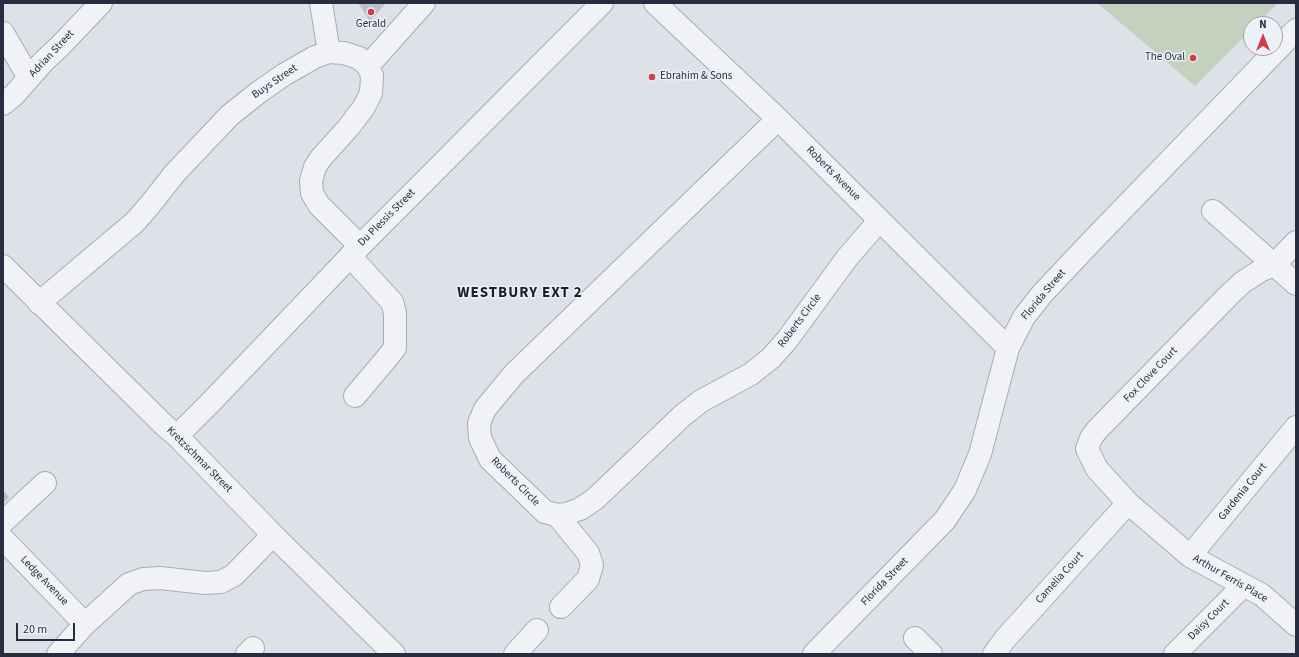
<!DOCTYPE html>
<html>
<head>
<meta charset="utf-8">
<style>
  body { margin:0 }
  #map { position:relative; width:1299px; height:657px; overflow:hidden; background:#dee1e8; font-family:"Source Sans 3",sans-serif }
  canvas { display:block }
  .frame { position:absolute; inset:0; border:4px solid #272d3f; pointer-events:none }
  .north { position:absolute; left:1243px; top:16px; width:40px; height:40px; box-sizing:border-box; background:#edf0f6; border:1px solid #9ea2ad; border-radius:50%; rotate:0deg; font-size:11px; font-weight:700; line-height:16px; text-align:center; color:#272d3f }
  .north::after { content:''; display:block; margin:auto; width:14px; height:18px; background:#d23e45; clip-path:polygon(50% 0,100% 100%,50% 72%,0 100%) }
  .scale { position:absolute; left:16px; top:623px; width:59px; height:18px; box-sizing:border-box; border:2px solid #272d3f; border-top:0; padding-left:5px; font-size:12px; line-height:14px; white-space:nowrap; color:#272d3f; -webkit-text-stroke:3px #edf0f6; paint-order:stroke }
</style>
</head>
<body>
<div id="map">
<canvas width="1299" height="657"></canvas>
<div class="frame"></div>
<div class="north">N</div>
<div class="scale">20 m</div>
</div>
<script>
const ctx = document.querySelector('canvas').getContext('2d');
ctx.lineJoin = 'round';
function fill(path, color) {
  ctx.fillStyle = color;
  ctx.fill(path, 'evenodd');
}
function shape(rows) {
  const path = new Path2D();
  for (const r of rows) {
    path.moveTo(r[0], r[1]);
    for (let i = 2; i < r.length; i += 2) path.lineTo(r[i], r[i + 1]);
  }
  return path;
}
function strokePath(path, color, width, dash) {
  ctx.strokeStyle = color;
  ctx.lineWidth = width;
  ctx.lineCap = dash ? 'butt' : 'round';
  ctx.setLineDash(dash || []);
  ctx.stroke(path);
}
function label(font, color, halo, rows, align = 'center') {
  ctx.font = font + ' "Source Sans 3",sans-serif';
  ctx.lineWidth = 3;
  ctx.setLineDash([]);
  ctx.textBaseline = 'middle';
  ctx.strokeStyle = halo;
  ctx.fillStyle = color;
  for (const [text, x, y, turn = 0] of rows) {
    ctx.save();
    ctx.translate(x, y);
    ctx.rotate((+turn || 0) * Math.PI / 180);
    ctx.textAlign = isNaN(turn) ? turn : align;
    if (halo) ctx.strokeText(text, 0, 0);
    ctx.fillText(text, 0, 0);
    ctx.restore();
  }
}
const green = shape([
  [1097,3,1278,3,1257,24,1251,24,1251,30,1195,86]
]);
const building = shape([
  [358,3,386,3,370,21],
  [3,490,9,497,3,503]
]);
const minor = shape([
  [321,3,329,52],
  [655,3,778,119,1008,348],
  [3,33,29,78],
  [368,66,424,3],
  [3,104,14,95,43,62,60,46,101,3],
  [778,119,514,374,485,409,479,423,480,438,490,459,545,512,557,515,566,514,580,509,595,499,682,416,701,401,751,374,771,358,787,340,847,258,879,221],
  [1213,211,1296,284],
  [1296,242,1274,265,1260,271,1243,282,1230,294,1097,430,1091,438,1087,449,1097,469,1128,503,1190,556,1262,595,1296,625],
  [350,256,392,302,395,313,395,348,387,358,355,396],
  [3,266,165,426,177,436,273,535,394,654],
  [39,303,135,222,149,206,175,173,230,115,259,92,285,74,315,57,329,52,344,53,359,58,368,66,372,76,371,93,364,107,348,128,321,158,315,167,311,181,312,193,319,205,360,246],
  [177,436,211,402,360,246,602,3],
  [557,515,588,553,592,565,588,579,561,607],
  [3,522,45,483],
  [3,539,85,624],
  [1190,556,1296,427],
  [915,638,931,654],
  [58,654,85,624,129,584,143,579,160,578,205,583,221,582,234,575,273,535],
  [247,654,253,648],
  [515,654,537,630],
  [814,654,945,520,965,490,980,454,1008,348,1024,317,1042,294,1091,242,1296,30],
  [994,654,1005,639,1128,503],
  [1175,654,1243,586]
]);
const markers = [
  [371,12,4,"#d23e45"],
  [1193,58,4,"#d23e45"],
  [652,77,4,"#d23e45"]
];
const poiNames = [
  ["Gerald",371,25],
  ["The Oval",1185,58,"right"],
  ["Ebrahim & Sons",660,77,"left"]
];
const streetNames = [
  ["Adrian Street",52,54,-47],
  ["Buys Street",275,82,-34],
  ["Roberts Avenue",833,174,45],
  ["Du Plessis Street",387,218,-45],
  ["Florida Street",1044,295,-50],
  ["Roberts Circle",800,321,-53],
  ["Fox Clove Court",1151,375,-46],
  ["Kretzschmar Street",199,460,45],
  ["Roberts Circle",515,482,45],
  ["Gardenia Court",1243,492,-51],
  ["Camelia Court",1060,578,-48],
  ["Arthur Ferris Place",1230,579,30],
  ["Ledge Avenue",44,581,46],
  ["Florida Street",885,582,-46],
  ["Daisy Court",1209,620,-45]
];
const districtNames = [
  ["WESTBURY EXT 2",520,294]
];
fill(green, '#c2d2bf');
fill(building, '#bbbfcb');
strokePath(minor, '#a7abb5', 24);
strokePath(minor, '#f1f2f6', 22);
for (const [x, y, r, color] of markers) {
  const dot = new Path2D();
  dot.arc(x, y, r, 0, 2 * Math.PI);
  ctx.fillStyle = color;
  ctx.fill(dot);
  strokePath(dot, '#edf0f6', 1.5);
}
label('11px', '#272d3f', '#edf0f6', poiNames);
label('11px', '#272d3f', '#edf0f6', streetNames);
ctx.letterSpacing = '1px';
label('bold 15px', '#191e30', '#edf0f6', districtNames);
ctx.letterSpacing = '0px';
</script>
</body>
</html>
